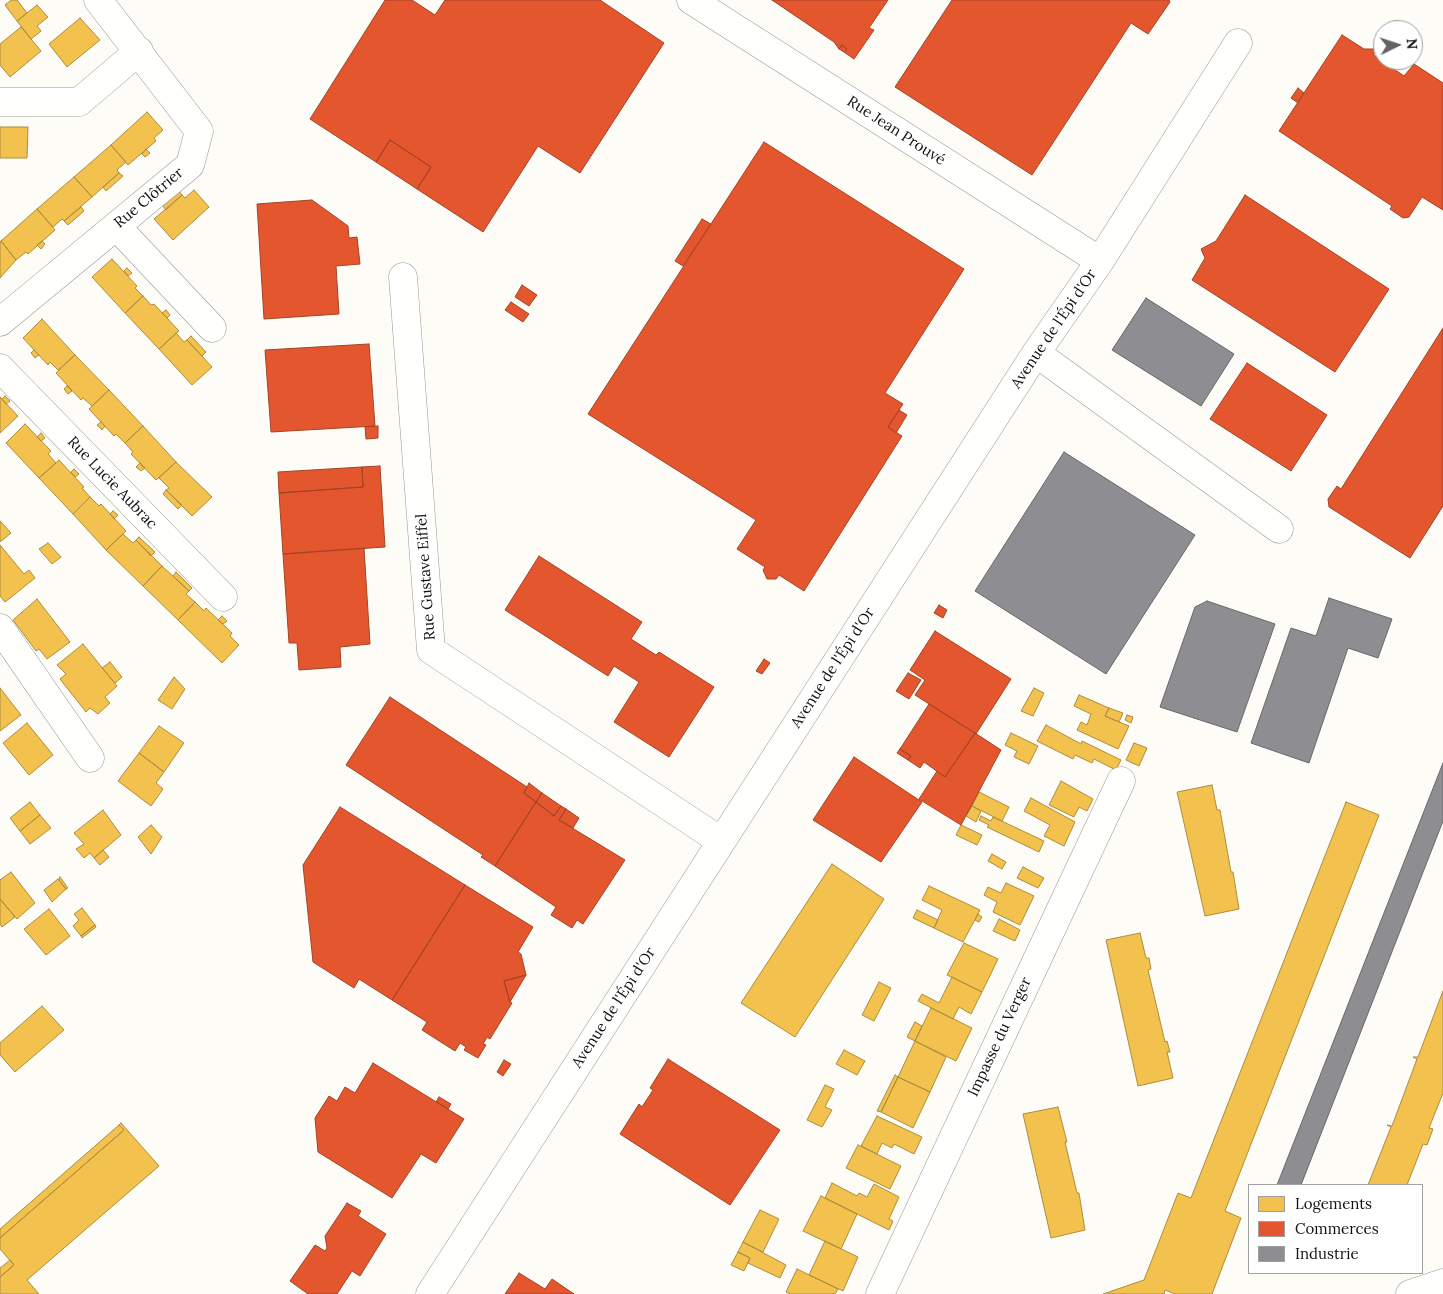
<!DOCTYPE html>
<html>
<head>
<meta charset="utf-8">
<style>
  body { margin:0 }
  #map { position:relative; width:1443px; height:1294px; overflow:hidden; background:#fdfcf7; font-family:Lora,serif }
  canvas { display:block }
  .legend { position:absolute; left:1248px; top:1184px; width:175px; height:90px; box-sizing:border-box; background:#fff; border:1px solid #a0a0a0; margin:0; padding:6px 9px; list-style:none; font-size:15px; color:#111 }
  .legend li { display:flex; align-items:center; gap:10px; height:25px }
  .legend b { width:25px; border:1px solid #a0a0a0 }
  .north { position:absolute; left:1373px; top:20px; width:50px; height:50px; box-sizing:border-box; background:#fff; border:1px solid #a0a0a0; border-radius:50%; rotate:86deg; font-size:14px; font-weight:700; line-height:20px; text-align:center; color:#111 }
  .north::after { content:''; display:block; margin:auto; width:18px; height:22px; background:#646362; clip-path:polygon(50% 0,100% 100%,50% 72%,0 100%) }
</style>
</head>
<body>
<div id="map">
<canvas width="1443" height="1294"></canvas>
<ul class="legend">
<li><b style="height:14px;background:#f2c14e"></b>Logements</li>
<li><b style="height:14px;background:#e4572e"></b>Commerces</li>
<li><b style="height:14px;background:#8d8d92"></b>Industrie</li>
</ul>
<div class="north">N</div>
</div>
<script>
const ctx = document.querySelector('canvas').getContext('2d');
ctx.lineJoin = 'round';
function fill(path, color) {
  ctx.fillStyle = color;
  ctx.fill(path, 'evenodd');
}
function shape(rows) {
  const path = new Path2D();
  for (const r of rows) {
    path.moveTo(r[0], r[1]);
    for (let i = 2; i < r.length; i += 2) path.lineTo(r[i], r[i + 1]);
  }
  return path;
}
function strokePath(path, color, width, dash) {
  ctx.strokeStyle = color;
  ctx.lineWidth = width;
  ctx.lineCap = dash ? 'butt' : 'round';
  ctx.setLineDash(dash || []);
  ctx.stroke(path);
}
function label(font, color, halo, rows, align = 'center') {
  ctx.font = font + ' Lora,serif';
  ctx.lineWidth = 5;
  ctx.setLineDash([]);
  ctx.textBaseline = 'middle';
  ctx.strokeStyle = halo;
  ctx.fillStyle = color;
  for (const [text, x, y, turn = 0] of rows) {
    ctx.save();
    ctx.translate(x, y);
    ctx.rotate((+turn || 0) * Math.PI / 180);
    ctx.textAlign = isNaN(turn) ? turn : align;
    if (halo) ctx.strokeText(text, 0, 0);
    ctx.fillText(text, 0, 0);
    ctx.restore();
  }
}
const homes = shape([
  [11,0,17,0,27,13,17,21,5,5,11,0],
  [37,5,48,17,37,26,41,31,31,39,17,21,37,5],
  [80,18,100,40,67,67,49,44,80,18],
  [21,27,41,51,10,77,0,65,0,44,21,27],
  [147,112,163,130,154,138,156,141,128,165,111,145,147,112],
  [0,127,28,127,27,158,0,158,0,127],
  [111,145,126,162,117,170,119,173,92,197,74,177,111,145],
  [146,149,150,153,145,157,142,154,146,149],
  [119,173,123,176,106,191,103,187,119,173],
  [74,177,92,197,64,221,62,219,53,227,37,209,74,177],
  [194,190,209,207,173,240,154,219,182,195,185,198,194,190],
  [179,191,182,195,166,210,163,206,179,191],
  [81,207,84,211,68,225,64,221,81,207],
  [37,209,55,230,28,254,26,252,16,260,1,241,37,209],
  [1,241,16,260,0,278,0,242,1,241],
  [42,241,45,244,41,249,37,245,42,241],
  [112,259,137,286,135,288,143,296,125,313,92,277,112,259],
  [127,268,132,273,128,276,124,271,127,268],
  [143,296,151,305,154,304,179,331,159,349,125,313,143,296],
  [166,310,170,315,167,318,162,313,166,310],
  [42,319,75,355,58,370,50,362,48,365,23,338,42,319],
  [176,333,184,342,187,340,212,367,192,385,159,349,176,333],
  [191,336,206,352,202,356,187,340,191,336],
  [34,350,39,355,35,358,31,353,34,350],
  [75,355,109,390,92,406,83,398,81,400,56,373,75,355],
  [67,386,72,391,68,394,64,389,67,386],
  [109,390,143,426,125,443,116,434,114,436,89,409,109,390],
  [5,396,10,401,6,404,2,399,5,396],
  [0,397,18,416,0,433,0,397],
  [101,422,105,426,102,430,97,425,101,422],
  [25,424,51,451,48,454,56,463,39,478,6,443,25,424],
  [143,426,176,462,156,480,131,454,133,452,125,443,143,426],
  [41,433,45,438,41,441,37,437,41,433],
  [59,460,84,487,82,488,90,497,73,514,39,478,59,460],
  [176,462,212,497,192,516,166,490,169,488,159,478,176,462],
  [140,463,145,468,141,471,136,467,140,463],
  [74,469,79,474,75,477,71,472,74,469],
  [166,490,182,505,178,509,163,494,166,490],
  [90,497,99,506,101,504,126,531,106,550,73,514,90,497],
  [113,511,118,515,114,519,110,514,113,511],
  [0,521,11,533,0,542,0,521],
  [123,534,133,543,136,540,162,566,143,586,106,550,123,534],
  [139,537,155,552,151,556,136,540,139,537],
  [48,543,61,557,52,564,39,549,48,543],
  [0,545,24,574,29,570,35,578,5,602,0,596,0,545],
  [162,566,189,591,186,594,195,602,178,620,143,586,162,566],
  [176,572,192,588,189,591,173,576,176,572],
  [37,599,70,642,47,659,39,649,36,651,13,620,37,599],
  [195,602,204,611,206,608,232,633,230,636,239,645,222,663,178,620,195,602],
  [222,616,227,621,223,624,218,620,222,616],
  [83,644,117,686,105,697,110,703,98,714,90,708,86,712,60,679,66,674,57,665,83,644],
  [110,662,122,677,115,683,102,668,110,662],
  [174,677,185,689,172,709,158,700,174,677],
  [0,688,21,715,0,731,0,688],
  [1034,688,1044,693,1033,716,1021,711,1034,688],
  [1079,695,1109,708,1105,716,1129,726,1118,749,1077,730,1081,722,1087,725,1091,714,1074,706,1079,695],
  [1109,708,1123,713,1119,722,1105,716,1109,708],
  [1127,715,1133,717,1131,723,1125,720,1127,715],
  [27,723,53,755,29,775,3,743,27,723],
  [1046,725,1081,744,1082,741,1121,760,1116,770,1094,759,1092,763,1075,755,1073,759,1037,741,1046,725],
  [159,726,184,743,164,772,139,753,159,726],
  [1011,733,1038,746,1029,764,1014,757,1017,751,1005,745,1011,733],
  [1134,743,1147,748,1139,766,1126,760,1134,743],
  [139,753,164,772,156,783,163,789,151,806,118,781,139,753],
  [1061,781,1093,799,1087,811,1079,807,1074,817,1049,805,1061,781],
  [1212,785,1217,810,1220,810,1231,872,1233,872,1239,909,1205,916,1177,792,1212,785],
  [979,792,1009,807,1002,821,972,806,979,792],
  [1031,798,1075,822,1064,846,1044,836,1050,825,1024,811,1031,798],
  [30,802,40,815,20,831,10,818,30,802],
  [1346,802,1379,815,1225,1211,1241,1218,1212,1294,1175,1294,1165,1290,1164,1294,1103,1294,1144,1280,1178,1193,1191,1198,1346,802],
  [972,806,981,811,976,822,966,816,972,806],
  [103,810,121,835,94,858,90,853,84,858,76,849,84,844,74,833,103,810],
  [40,815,51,828,30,844,20,831,40,815],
  [981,816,991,821,993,817,1044,841,1039,852,987,827,989,825,979,820,981,816],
  [151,825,162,837,151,854,138,837,151,825],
  [961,825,982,835,977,845,956,835,961,825],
  [103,850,109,857,100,865,94,858,103,850],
  [992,854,1006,862,1002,869,988,861,992,854],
  [832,864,884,899,795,1037,741,1003,832,864],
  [1023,867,1044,878,1038,888,1017,878,1023,867],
  [11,872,35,903,17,919,0,899,0,880,11,872],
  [60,877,68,888,66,889,59,880,60,877],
  [58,879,66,889,52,902,44,890,58,879],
  [1006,883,1034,896,1020,925,993,912,997,902,984,895,988,887,1001,893,1006,883],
  [929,886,980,910,963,942,934,928,942,910,922,900,929,886],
  [0,899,15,917,2,927,0,924,0,899],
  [82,908,95,925,81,936,73,926,79,920,74,914,82,908],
  [49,909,70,936,46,955,24,929,49,909],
  [917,910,938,920,934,928,913,918,917,910],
  [978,914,982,917,979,922,975,920,978,914],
  [999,919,1020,930,1015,941,993,931,999,919],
  [95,925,96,927,82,938,81,936,95,925],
  [1140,933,1146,958,1149,958,1151,969,1148,970,1165,1042,1167,1041,1170,1052,1167,1052,1173,1078,1138,1086,1106,940,1140,933],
  [964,943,998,959,982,992,947,975,964,943],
  [952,977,982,992,971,1014,959,1007,953,1019,918,1001,922,994,939,1003,952,977],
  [879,982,891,988,874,1021,862,1015,879,982],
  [1443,991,1443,1093,1429,1128,1433,1129,1427,1145,1423,1144,1407,1185,1368,1185,1391,1127,1387,1125,1392,1126,1417,1059,1413,1057,1418,1057,1443,991],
  [42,1006,64,1030,15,1072,0,1055,0,1043,42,1006],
  [931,1008,972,1028,956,1061,915,1041,931,1008],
  [915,1022,922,1026,915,1041,907,1037,915,1022],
  [915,1041,946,1057,930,1092,898,1077,915,1041],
  [844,1050,865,1061,857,1075,836,1064,844,1050],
  [895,1075,898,1077,881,1112,877,1111,895,1075],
  [898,1077,930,1092,913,1128,881,1112,898,1077],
  [825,1085,834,1089,825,1107,832,1110,822,1127,807,1120,825,1085],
  [1058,1107,1067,1142,1065,1142,1077,1193,1079,1193,1085,1230,1051,1238,1023,1114,1058,1107],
  [877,1116,922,1137,914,1154,894,1144,892,1148,882,1143,877,1154,861,1146,877,1116],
  [121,1123,159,1166,27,1280,39,1294,0,1294,0,1277,14,1265,0,1249,0,1238,124,1130,119,1125,121,1123],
  [119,1125,124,1130,0,1238,0,1229,119,1125],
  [858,1145,901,1166,890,1189,846,1168,858,1145],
  [832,1183,857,1196,859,1193,867,1197,874,1184,899,1197,889,1219,893,1221,889,1230,825,1198,832,1183],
  [821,1196,857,1214,841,1249,803,1231,821,1196],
  [760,1210,779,1219,763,1252,743,1242,760,1210],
  [825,1241,858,1257,843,1291,809,1275,825,1241],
  [743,1242,786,1265,780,1278,748,1263,750,1258,738,1252,743,1242],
  [738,1252,750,1258,744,1271,731,1265,738,1252],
  [10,1260,14,1265,0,1277,0,1268,10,1260],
  [797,1269,838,1289,835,1294,791,1294,786,1292,797,1269]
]);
const shops = shape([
  [385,0,412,0,435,15,445,0,600,0,664,43,580,173,538,146,483,232,417,189,431,167,390,140,376,162,310,119,385,0],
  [772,0,888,0,869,28,874,30,854,59,844,52,847,49,842,45,839,49,834,42,772,0],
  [952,0,1169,0,1170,2,1148,34,1131,23,1032,175,895,87,952,0],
  [1342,35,1364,49,1374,49,1374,56,1383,56,1384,62,1404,76,1414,64,1443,83,1443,210,1422,197,1409,217,1403,218,1390,209,1392,206,1279,131,1342,35],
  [842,45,847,49,844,52,839,49,842,45],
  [1298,88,1304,93,1298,103,1291,98,1298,88],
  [390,140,431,167,417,189,376,162,390,140],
  [764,142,964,269,885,393,903,404,888,427,902,436,804,591,779,575,776,579,767,579,763,570,765,567,737,549,756,520,588,414,764,142],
  [1245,195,1389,289,1335,372,1192,280,1205,258,1201,249,1216,241,1245,195],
  [312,200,348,226,349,238,357,237,360,264,336,266,339,314,264,319,257,204,312,200],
  [702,219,711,224,683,266,675,261,702,219],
  [522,285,537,295,529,306,515,297,522,285],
  [511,302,529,314,523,322,505,310,511,302],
  [1443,328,1443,506,1410,558,1329,507,1328,499,1337,486,1341,489,1443,328],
  [369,344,375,426,271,432,265,350,369,344],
  [1247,363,1327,415,1291,471,1210,419,1247,363],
  [899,410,907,415,896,433,888,427,899,410],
  [378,426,378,438,366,439,365,427,378,426],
  [380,466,385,547,283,554,279,493,363,487,362,467,380,466],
  [362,467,363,487,279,493,278,472,362,467],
  [364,548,370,644,340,647,341,667,299,670,297,643,289,643,283,554,364,548],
  [539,556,642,622,631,639,656,655,659,652,714,687,669,757,614,722,639,682,614,666,608,676,505,610,539,556],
  [939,605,947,610,943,618,934,613,939,605],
  [935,631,1011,679,976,734,915,695,925,680,910,670,935,631],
  [764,659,770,663,762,674,756,671,764,659],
  [908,673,921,680,909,699,896,691,908,673],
  [390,697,527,787,524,793,536,802,495,866,481,857,483,855,346,765,390,697],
  [929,704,975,733,945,777,924,762,920,768,908,760,911,756,900,749,929,704],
  [975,733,1001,750,961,825,919,799,937,771,945,777,975,733],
  [900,749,911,756,908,760,897,753,900,749],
  [854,757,922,802,881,862,813,820,854,757],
  [529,783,542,793,536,802,524,793,529,783],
  [542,793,561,806,554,816,536,802,542,793],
  [536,802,554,816,561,806,566,809,559,820,625,860,583,924,577,920,572,928,551,915,556,907,495,866,536,802],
  [340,807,465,885,392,1000,359,979,354,988,313,962,303,865,340,807],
  [566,809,579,818,573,828,559,820,566,809],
  [465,885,533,927,518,952,521,954,526,975,504,981,510,1002,512,1003,490,1039,487,1037,483,1044,486,1045,478,1058,464,1050,466,1047,460,1043,455,1051,422,1030,427,1022,392,1000,465,885],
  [526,975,510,1002,504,981,526,975],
  [668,1059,780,1130,730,1205,620,1134,639,1104,642,1107,653,1090,650,1088,668,1059],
  [504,1060,511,1064,503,1076,497,1072,504,1060],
  [373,1063,464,1119,436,1163,421,1154,392,1198,318,1152,315,1118,329,1096,337,1101,345,1087,355,1093,373,1063],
  [439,1097,451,1104,448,1109,436,1102,439,1097],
  [347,1203,361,1211,358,1216,386,1234,360,1276,352,1271,337,1294,308,1294,290,1281,315,1245,325,1251,327,1248,325,1236,347,1203],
  [519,1273,545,1289,552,1279,574,1294,505,1294,519,1273]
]);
const industry = shape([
  [1146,298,1234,354,1201,406,1112,350,1146,298],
  [1064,452,1195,535,1106,674,975,591,1064,452],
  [1329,598,1392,619,1378,658,1348,648,1309,763,1251,743,1291,628,1316,636,1329,598],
  [1207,601,1275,624,1237,732,1160,707,1195,607,1207,601],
  [1443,763,1443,821,1301,1185,1277,1185,1443,763]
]);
const minor = shape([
  [691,0,1100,261],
  [0,102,79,102,139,51],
  [116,226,212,328],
  [403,277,431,650,721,841],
  [0,322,190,165,199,131,98,0],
  [1036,353,1279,529],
  [0,368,223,597],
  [0,628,90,758],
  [430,1294,1036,353,1100,261,1238,43],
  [880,1294,1121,781],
  [1410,1294,1443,1283]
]);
const streetNames = [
  ["Rue Jean Prouvé",896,131,33],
  ["Rue Clôtrier",149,198,-40],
  ["Avenue de l'Épi d'Or",1054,329,-56],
  ["Rue Lucie Aubrac",112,483,46],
  ["Rue Gustave Eiffel",426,577,-94],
  ["Avenue de l'Épi d'Or",833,668,-57],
  ["Avenue de l'Épi d'Or",614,1008,-57],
  ["Impasse du Verger",1000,1037,-65]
];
fill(homes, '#f2c14e');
strokePath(homes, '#ae8c3c', 1);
fill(shops, '#e4572e');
strokePath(shops, '#a54225', 1);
fill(industry, '#8d8d92');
strokePath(industry, '#68686b', 1);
strokePath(minor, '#979795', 29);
strokePath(minor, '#fffffe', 28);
label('15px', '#111', '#fff', streetNames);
</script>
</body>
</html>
